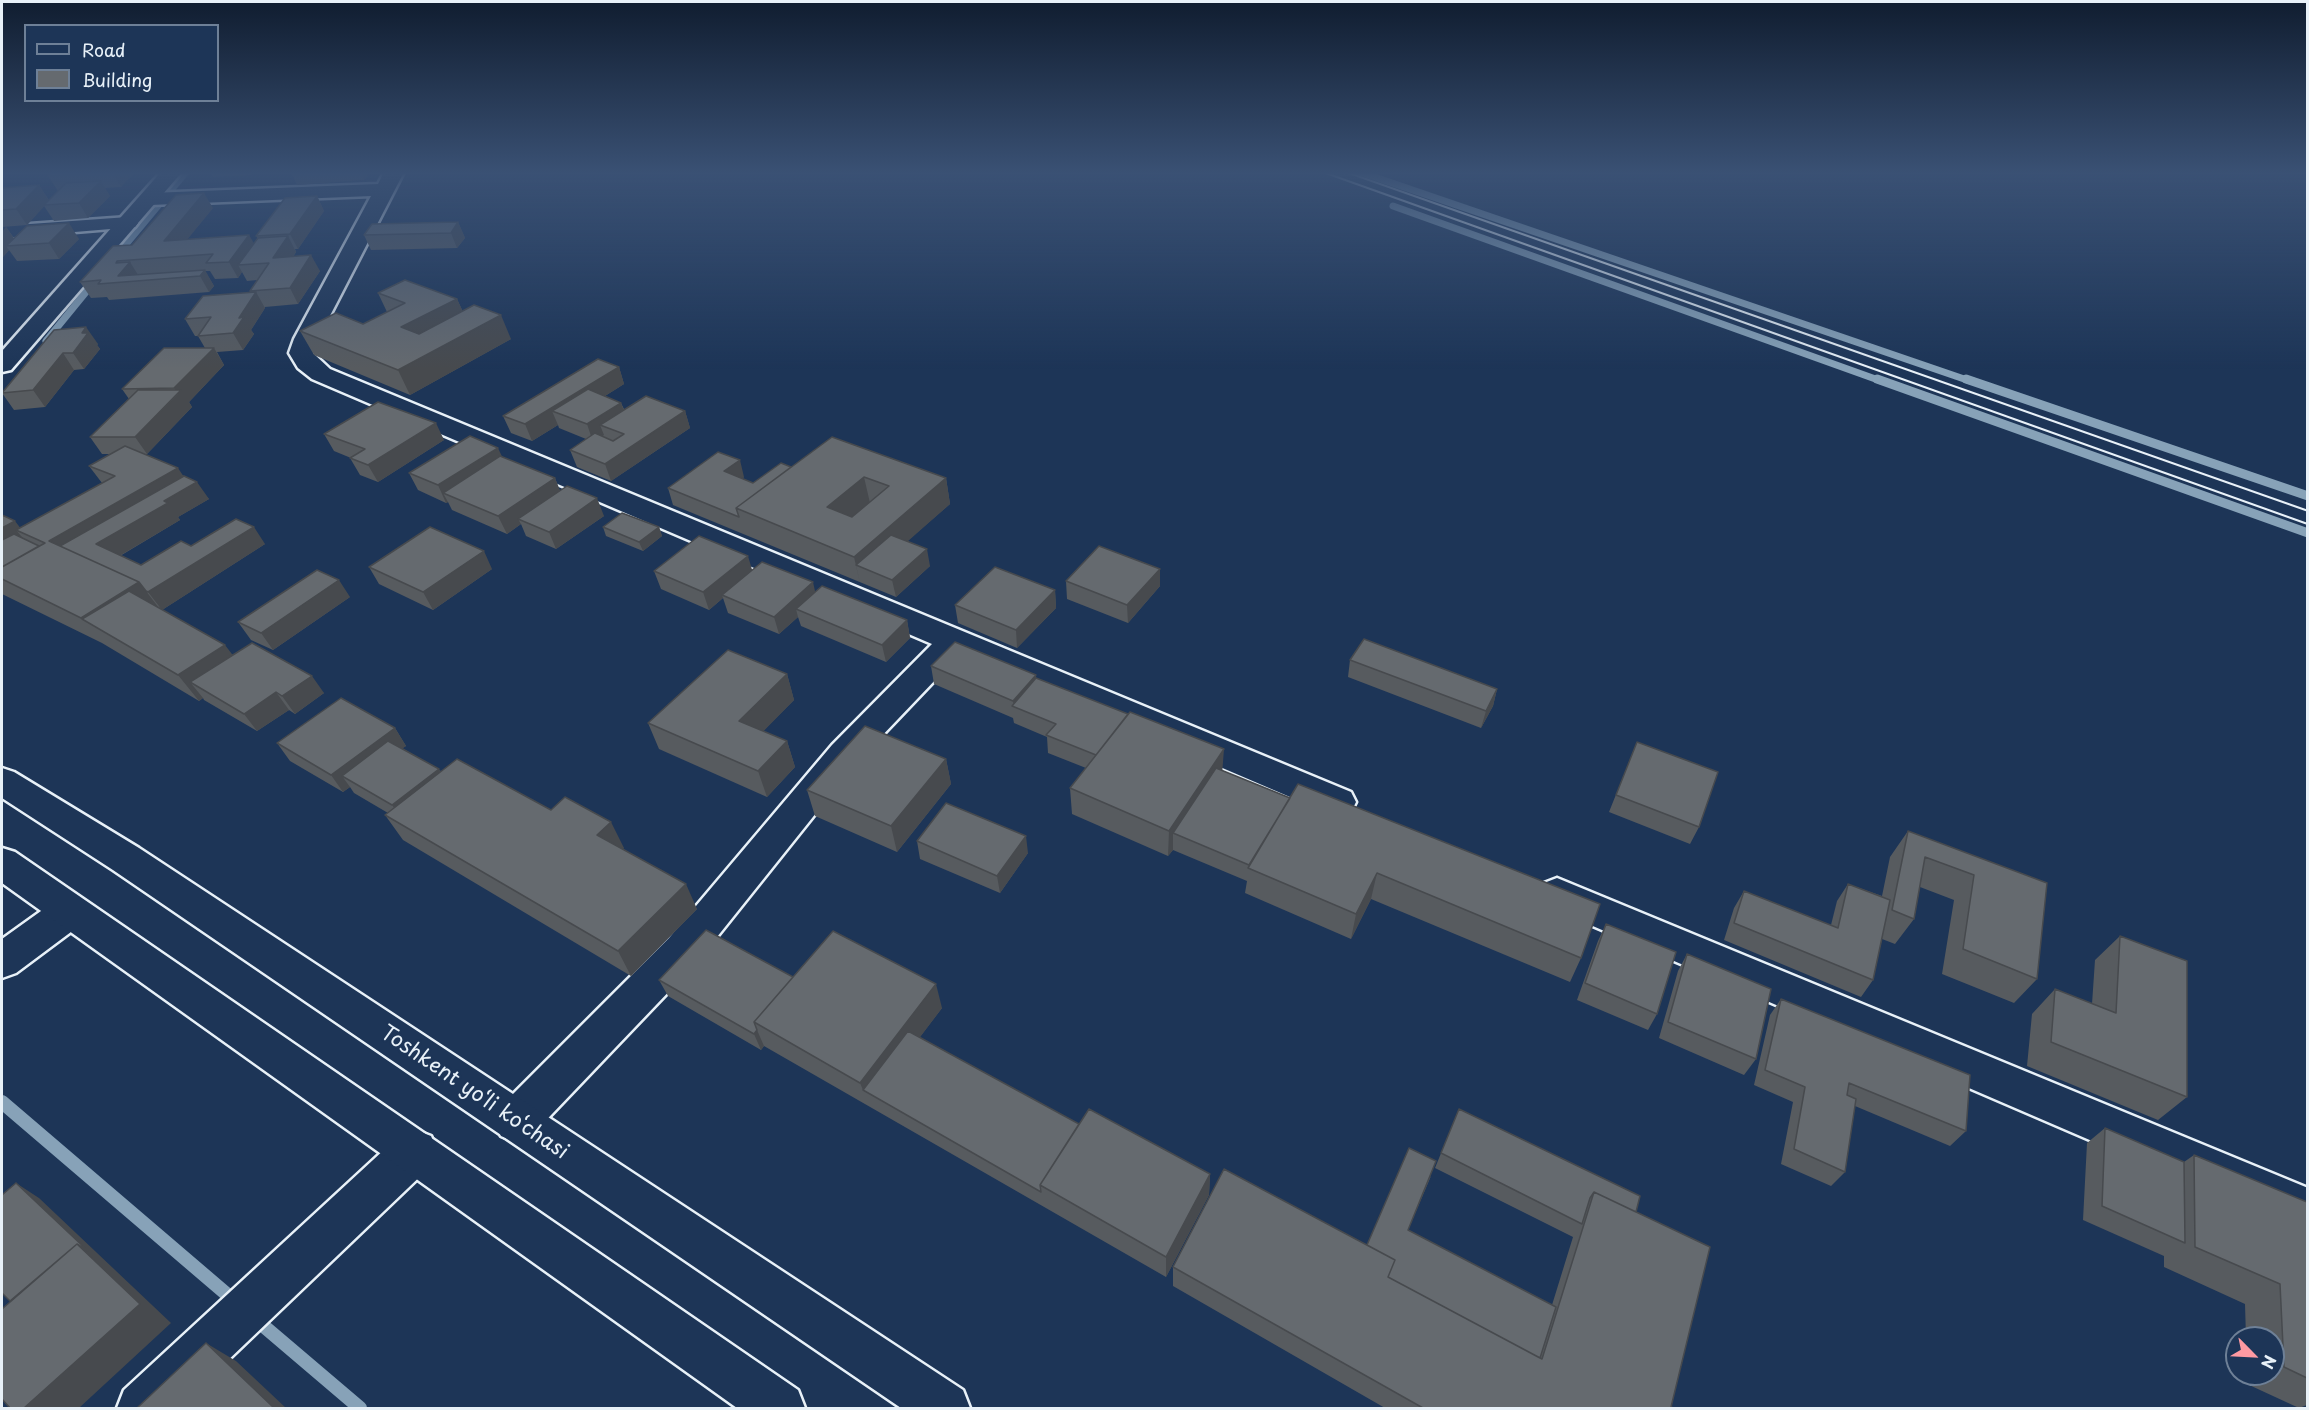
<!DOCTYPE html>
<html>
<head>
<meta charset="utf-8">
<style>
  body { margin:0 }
  #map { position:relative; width:2309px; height:1410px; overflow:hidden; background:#1d3557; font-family:"Playpen Sans",sans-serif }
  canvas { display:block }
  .frame { position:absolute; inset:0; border:3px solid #e8f1f8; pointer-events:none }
  .legend { position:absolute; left:24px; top:24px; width:195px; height:78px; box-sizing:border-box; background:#1d3557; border:2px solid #6e8097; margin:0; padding:8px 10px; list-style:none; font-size:18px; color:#e8f1f8 }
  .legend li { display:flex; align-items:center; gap:12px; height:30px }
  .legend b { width:30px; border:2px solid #6e8097 }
  .north { position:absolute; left:2225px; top:1326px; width:60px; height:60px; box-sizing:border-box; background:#1d3557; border:2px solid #6e8097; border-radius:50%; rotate:114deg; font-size:16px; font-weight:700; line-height:24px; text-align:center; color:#e8f1f8 }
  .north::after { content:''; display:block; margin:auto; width:21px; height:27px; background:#ff9aa2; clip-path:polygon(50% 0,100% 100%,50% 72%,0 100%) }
</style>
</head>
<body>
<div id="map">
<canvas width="2309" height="1410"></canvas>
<div class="frame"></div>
<ul class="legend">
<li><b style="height:8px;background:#1d3557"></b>Road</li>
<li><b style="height:16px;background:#656a6f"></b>Building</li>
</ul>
<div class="north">N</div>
</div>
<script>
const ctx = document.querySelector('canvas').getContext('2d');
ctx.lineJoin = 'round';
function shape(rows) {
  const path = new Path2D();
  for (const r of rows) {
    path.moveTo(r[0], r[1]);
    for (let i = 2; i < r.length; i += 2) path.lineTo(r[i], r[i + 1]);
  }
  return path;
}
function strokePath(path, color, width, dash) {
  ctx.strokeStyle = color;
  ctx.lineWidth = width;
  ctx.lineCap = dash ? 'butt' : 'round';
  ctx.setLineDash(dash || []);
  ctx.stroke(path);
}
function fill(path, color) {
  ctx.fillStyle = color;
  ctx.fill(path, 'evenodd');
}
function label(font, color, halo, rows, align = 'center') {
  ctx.font = font + ' "Playpen Sans",sans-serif';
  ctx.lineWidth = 4.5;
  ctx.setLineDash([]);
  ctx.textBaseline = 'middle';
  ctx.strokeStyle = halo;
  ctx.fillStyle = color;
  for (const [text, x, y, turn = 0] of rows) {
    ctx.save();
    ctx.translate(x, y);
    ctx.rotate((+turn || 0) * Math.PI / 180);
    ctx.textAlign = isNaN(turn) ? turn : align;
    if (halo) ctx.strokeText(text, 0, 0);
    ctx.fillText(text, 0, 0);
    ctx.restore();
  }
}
const streamFar2 = shape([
  [1360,172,1970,381],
  [1393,206,1881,381],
  [117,255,186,172],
  [46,341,95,281]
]);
const streamFar1 = shape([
  [1877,379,2308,533],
  [1966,379,2308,496]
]);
const stream = shape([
  [2,1102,237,1303],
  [253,1317,360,1408]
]);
const service = shape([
  [1326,172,1343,172,2308,512,2308,523,1326,172]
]);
const minor = shape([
  [384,172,404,172,318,339,313,353,330,369,1351,792,1356,802,1351,812,1338,816,1325,812,959,655,856,763,697,962,531,1136,516,1142,501,1136,494,1121,501,1106,669,938,832,745,932,644,312,379,298,368,289,353,294,339,371,196,150,205,143,203,140,199,143,195,150,193,378,184,384,172],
  [128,217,135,219,138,223,135,227,2,238,2,226,128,217],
  [1557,878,2308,1188,2308,1234,1544,905,1538,894,1544,883,1557,878],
  [69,896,83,901,88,912,83,923,16,973,2,978,2,939,55,901,69,896],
  [415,1130,431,1136,437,1151,431,1166,178,1408,117,1408,124,1390,399,1136,415,1130]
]);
const tertiary = shape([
  [161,172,182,172,11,370,2,372,2,351,161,172]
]);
const trunk = shape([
  [2,768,14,772,139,848,963,1390,970,1408,901,1408,113,870,2,798,2,768],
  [2,848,15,852,798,1390,805,1408,737,1408,2,883,2,848]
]);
const wall = shape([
  [52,172,135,172,121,187,105,188,110,196,88,218,54,221,44,206,27,225,2,227,2,188,39,185,49,200,58,191,48,176],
  [210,172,253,172,251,175,213,177],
  [291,172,370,172,364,180,297,185],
  [317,196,324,211,298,249,295,249,296,252,293,257,320,271,298,304,265,307,265,308,251,330,254,334,243,350,217,352,224,365,189,402,192,407,147,454,145,454,184,476,209,499,178,517,180,520,120,556,141,565,191,546,265,544,162,610,233,655,324,693,295,714,289,710,257,731,204,700,203,698,199,701,102,643,2,594,2,515,20,528,102,483,89,466,110,454,102,454,90,437,129,399,122,389,205,348,198,336,195,336,185,319,251,293,250,291,257,280,247,281,242,272,238,278,215,279,210,271,205,271,214,286,209,292,109,300,107,297,91,298,80,282,132,245,213,208,187,239,254,244,258,239,256,236],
  [458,222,465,238,457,248,371,250,364,235],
  [6,227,14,238,79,239,59,259,17,261,9,250,2,258],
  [378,293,457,299,463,312,511,339,410,395,314,355,300,331,363,324,387,312],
  [54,330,98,344,97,345,100,349,84,369,74,370,45,407,14,410,2,393],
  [619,367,624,384,605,396,621,403,624,409,685,411,690,428,611,481,577,467,570,450,586,439,559,428,558,425,532,441,511,433,503,416],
  [324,434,444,440,378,482,360,475,350,458,351,458,334,451],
  [502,457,555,478,560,491,604,516,556,549,526,536,521,524,507,534,452,510,448,502,446,503,418,490,409,473],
  [791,467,946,478,950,504,907,541,930,566,896,597,673,505,668,488,744,477,742,479,753,483],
  [603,527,659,527,662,536,643,551,606,536],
  [369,567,492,569,433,610,379,584],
  [1160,569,1160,586,1128,623,1067,599,1066,581],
  [752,570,815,592,907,620,910,638,886,662,801,626,798,617,779,634,728,613,723,598,709,610,661,589,654,571],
  [1055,590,1056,608,1017,648,958,623,955,605],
  [350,597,273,650,251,640,238,622],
  [1350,660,1497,689,1493,706,1481,728,1348,677],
  [931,666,1036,675,1036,678,1222,770,1581,958,1570,982,1371,899,1351,939,1245,893,1247,881,1173,850,1168,856,1072,814,1070,788,1086,768,1048,753,1047,737,1014,723,1013,718,934,684],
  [787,674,794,700,763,731,787,741,795,767,767,797,659,749,648,723],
  [395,728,406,746,402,748,441,771,551,810,624,848,622,849,697,909,631,976,403,840,385,815,388,813,354,793,350,787,343,792,290,761,277,743],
  [1637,742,1699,827,1690,844,1609,812],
  [946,759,951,784,897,852,815,816,807,790],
  [1908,831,2047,883,2037,979,2014,1003,1942,974,1954,900,1920,887,1914,919,1895,944,1882,939,1873,980,1861,997,1724,940,1734,908,1744,891,1831,925,1837,901,1848,884,1882,896,1890,857],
  [917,841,1028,853,1000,893,920,859],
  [1606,924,1657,1014,1648,1030,1577,1000,1598,941],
  [2120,936,2187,1097,2158,1120,2027,1066,2032,1014,2055,989,2092,1004,2095,960],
  [1687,954,1756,1059,1744,1075,1659,1038,1678,971],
  [793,977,942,1008,919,1038,1079,1124,1210,1174,1209,1195,1166,1277,764,1046,761,1050,668,996,659,980],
  [1781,999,1966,1131,1950,1146,1855,1106,1845,1172,1831,1186,1781,1164,1793,1102,1754,1085,1770,1015],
  [1459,1109,1636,1212,1671,1407,1674,1408,1385,1408,1173,1286,1173,1267,1367,1245,1431,1176,1408,1230,1552,1305,1573,1237,1435,1168],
  [2105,1128,2184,1162,2194,1155,2307,1202,2307,1405,2299,1408,2247,1384,2247,1374,2273,1374,2273,1338,2246,1338,2245,1304,2164,1267,2164,1256,2083,1220,2087,1143]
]);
const shadedWall = shape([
  [112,172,135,172,121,187],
  [360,172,370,172,364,180],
  [101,181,110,196,88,218,79,203],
  [39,185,49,201,27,225,16,209],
  [204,193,213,208,173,257,164,241],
  [317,196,324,211,298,249,290,234],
  [458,222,465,238,457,248,451,233],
  [69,223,79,239,59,259,49,243],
  [6,227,17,243,6,246,9,250,2,258,2,232],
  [249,235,258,250,238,265,242,272,238,278,229,262],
  [288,236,296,252,281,274,273,258],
  [311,255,320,271,298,304,290,288],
  [117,261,123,270,130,262,140,278,118,276,116,263],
  [205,270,214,286,209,292,200,276],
  [256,292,265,308,251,330,254,334,243,350,233,333,239,318],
  [457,299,468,323,413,352,401,327],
  [501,315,511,339,410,395,398,370],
  [86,327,98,344,97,345,100,349,84,369,73,353,82,333],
  [214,348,224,365,189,402,192,407,147,454,135,437,178,394,174,388],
  [63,353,74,370,45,407,33,390],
  [619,367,624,384,570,418,552,411,558,425,532,441,525,424],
  [621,403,627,419,600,425,604,435,593,442,587,424],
  [685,411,690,428,611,481,605,464],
  [436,423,444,440,378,482,368,465],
  [498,448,506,465,443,493,448,502,446,503,438,485],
  [740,460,744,477,729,489,724,471],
  [178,468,190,486,197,482,209,499,178,517,180,520,109,562,80,560,49,541],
  [864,477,870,503,833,533,827,507],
  [555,478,562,496,518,519,521,524,507,534,498,516],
  [946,478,950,504,873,572,856,565,860,583,854,557],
  [597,498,604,516,556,549,549,532],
  [15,521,25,534,16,530,32,549,2,566,2,528],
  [254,527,265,544,162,610,148,592],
  [659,527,662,536,643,551,639,542],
  [927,549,930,566,896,597,892,580],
  [484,551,492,569,433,610,423,592],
  [748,556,753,573,722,595,723,598,709,610,703,592],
  [1160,569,1160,586,1128,623,1127,605],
  [339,580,350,597,273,650,261,633],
  [139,582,159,608,82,619,81,618],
  [813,582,817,600,796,609,798,617,779,634,774,617],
  [1055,590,1056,608,1017,648,1016,630],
  [907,620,910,638,886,662,882,645],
  [225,645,245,671,190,682,203,698,199,701,178,675],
  [787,674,794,700,748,747,739,721],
  [1036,675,1037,693,1014,707,1013,701],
  [312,676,324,693,295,714,282,696],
  [1497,689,1493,706,1481,728,1486,711],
  [276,692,289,710,257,731,244,714],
  [395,728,406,746,355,783,342,776,350,787,343,792,331,775],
  [787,741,795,767,767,797,758,771],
  [1224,749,1222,775,1173,833,1173,850,1168,856,1169,831],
  [946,759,951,784,897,852,891,826],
  [439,769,450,786,404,822,392,805],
  [611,822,624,848,610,861,597,835],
  [1026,836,1028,853,1000,893,997,876],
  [1377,873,1371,899,1351,939,1356,914],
  [686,884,697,909,631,976,618,951],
  [936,984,942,1008,875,1097,863,1090,860,1083],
  [757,1030,764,1046,761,1050,754,1034],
  [1210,1174,1209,1195,1166,1277,1166,1257],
  [16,1183,39,1198,171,1323,79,1408,24,1408,42,1323],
  [206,1343,236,1361,286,1408,274,1408]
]);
const building = shape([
  [52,172,109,172,48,176,52,172],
  [101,181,79,203,44,205,66,183,101,181],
  [39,185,16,209,2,210,2,188,39,185],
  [204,193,164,241,249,235,229,262,206,263,213,254,117,261,116,263,130,262,118,276,205,270,200,276,98,284,101,280,80,282,113,246,132,245,176,195,204,193],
  [317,196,290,234,256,236,285,198,317,196],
  [458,222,451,233,364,235,372,224,458,222],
  [69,223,49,243,6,246,27,226,69,223],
  [288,236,273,258,311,255,290,288,250,291,269,263,238,265,258,238,288,236],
  [405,280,457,299,401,327,419,334,474,305,501,315,398,370,300,331,336,313,363,324,405,303,378,293,405,280],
  [256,292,239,318,244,317,233,333,198,336,211,317,185,319,203,296,256,292],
  [86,327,82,333,88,333,73,353,63,353,33,390,2,393,54,330,86,327],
  [164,348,214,348,174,388,122,389,164,348],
  [598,359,619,367,525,424,503,416,598,359],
  [588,389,621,403,587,424,552,411,588,389],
  [138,390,181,390,135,437,90,437,138,390],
  [646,396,685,411,605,464,570,450,595,433,613,441,624,434,600,425,646,396],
  [378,402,436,423,368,465,350,458,365,449,324,434,378,402],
  [470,436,498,448,438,485,409,473,470,436],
  [832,437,946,478,854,557,736,508,832,437],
  [864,477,889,486,852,517,827,507,864,477],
  [125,446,178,468,49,541,139,582,81,618,2,579,2,567,45,543,16,530,115,476,89,466,125,446],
  [718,452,740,460,724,471,753,483,781,463,791,467,736,508,739,517,668,488,718,452],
  [500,456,555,478,498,516,443,493,500,456],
  [184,476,197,482,164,501,168,503,96,544,141,565,181,541,191,546,236,519,254,527,148,592,146,591,139,582,60,546,184,476],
  [567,486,597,498,549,532,518,519,567,486],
  [622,513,659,527,639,542,603,527,622,513],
  [2,515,15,521,2,528,2,515],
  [430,527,484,551,423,592,369,567,430,527],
  [14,534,39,546,2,567,2,540,14,534],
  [891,535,927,549,892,580,856,565,891,535],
  [699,536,748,556,703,592,654,571,699,536],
  [1099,546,1160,569,1127,605,1066,581,1099,546],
  [762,562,813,582,774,617,722,595,762,562],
  [995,567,1055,590,1016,630,955,605,995,567],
  [317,570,339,580,261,633,238,622,317,570],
  [822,586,907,620,882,645,796,609,822,586],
  [129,591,225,645,178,675,82,619,129,591],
  [1364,639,1497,689,1486,711,1350,660,1364,639],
  [955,642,1036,675,1013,701,931,666,955,642],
  [252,643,312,676,282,696,276,692,244,714,190,682,252,643],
  [728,650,787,674,739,721,787,741,758,771,648,723,728,650],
  [1036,678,1128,714,1096,755,1046,735,1056,724,1012,706,1036,678],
  [341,698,395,728,331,775,277,743,341,698],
  [1130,712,1224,749,1169,831,1070,788,1130,712],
  [865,726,946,759,891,826,807,790,865,726],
  [388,741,439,769,392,805,342,776,388,741],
  [1637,742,1718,772,1699,827,1616,795,1637,742],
  [457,759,551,810,565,797,611,822,597,835,686,884,618,951,385,815,457,759],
  [1216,768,1290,798,1249,865,1173,833,1216,768],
  [1298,784,1600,904,1581,958,1377,873,1356,914,1248,868,1298,784],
  [946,803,1026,836,997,876,917,841,946,803],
  [1908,831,2047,883,2037,979,1963,949,1974,875,1925,857,1914,919,1892,910,1908,831],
  [1848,884,1890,900,1873,980,1734,923,1744,891,1838,928,1848,884],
  [1606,924,1676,952,1657,1014,1585,983,1606,924],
  [706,930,793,977,754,1022,757,1030,754,1034,659,980,706,930],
  [833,931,936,984,860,1083,754,1022,833,931],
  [2120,936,2187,961,2187,1097,2051,1042,2055,989,2116,1013,2120,936],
  [1687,954,1771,989,1756,1059,1668,1022,1687,954],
  [1781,999,1970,1075,1966,1131,1849,1083,1847,1095,1856,1099,1845,1172,1794,1149,1805,1087,1765,1070,1781,999],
  [908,1031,1079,1124,1040,1185,1041,1192,863,1090,908,1031],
  [1089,1109,1210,1174,1166,1257,1040,1185,1089,1109],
  [1459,1109,1640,1196,1636,1212,1594,1192,1590,1198,1582,1224,1441,1153,1459,1109],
  [2105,1128,2184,1162,2185,1243,2102,1206,2105,1128],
  [1409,1148,1436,1161,1408,1230,1556,1307,1540,1358,1388,1277,1395,1260,1367,1245,1409,1148],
  [2194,1155,2307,1202,2307,1378,2284,1367,2280,1284,2195,1247,2194,1155],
  [1224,1169,1395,1260,1388,1277,1542,1359,1594,1192,1710,1247,1671,1407,1674,1408,1423,1408,1173,1267,1224,1169],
  [16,1183,88,1251,77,1244,10,1301,2,1293,2,1195,16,1183],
  [77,1244,140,1304,24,1408,10,1408,2,1399,2,1309,77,1244],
  [206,1343,274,1408,137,1408,206,1343]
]);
const nearStreetnames = [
  ["Toshkent yo‘li ko‘chasi",474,1093,34]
];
strokePath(streamFar2, '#87a2b8', 7);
strokePath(streamFar1, '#87a2b8', 9);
strokePath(stream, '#87a2b8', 14);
strokePath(service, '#e8f1f8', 4);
strokePath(minor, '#e8f1f8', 5);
strokePath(tertiary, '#e8f1f8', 5);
strokePath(trunk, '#e8f1f8', 5);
fill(service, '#1d3557');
fill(minor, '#1d3557');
fill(tertiary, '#1d3557');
fill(trunk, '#1d3557');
fill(wall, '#575b5f');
fill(shadedWall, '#474a4e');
fill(building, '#656a6f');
strokePath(building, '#474a4e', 1.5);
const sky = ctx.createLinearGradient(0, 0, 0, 369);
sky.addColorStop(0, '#101d30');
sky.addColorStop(0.47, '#3a5174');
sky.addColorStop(1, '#3a517400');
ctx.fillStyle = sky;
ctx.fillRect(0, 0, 2309, 369);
label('21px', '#e8f1f8', '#1d3557', nearStreetnames);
</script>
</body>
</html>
